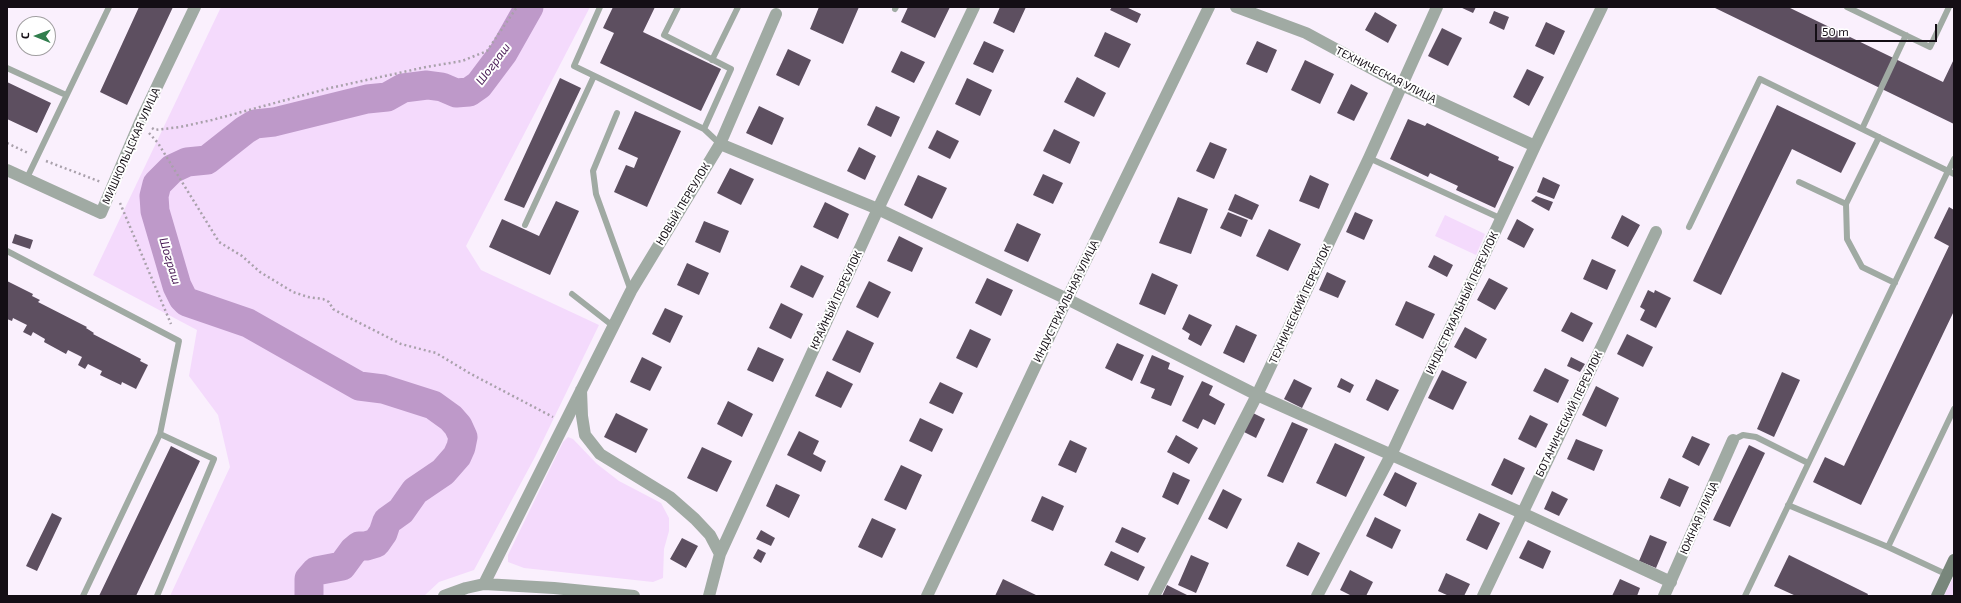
<!DOCTYPE html>
<html>
<head>
<meta charset="utf-8">
<style>
  body { margin:0 }
  #map { position:relative; width:1961px; height:603px; overflow:hidden; background:#faf0fd; font-family:"Exo 2",sans-serif }
  canvas { display:block }
  .frame { position:absolute; inset:0; border:8px solid #140e15; pointer-events:none }
  .north { position:absolute; left:16px; top:16px; width:40px; height:40px; box-sizing:border-box; background:#fff; border:1px solid #a19fa1; border-radius:50%; rotate:271deg; font-size:11px; font-weight:700; line-height:16px; text-align:center; color:#140e15 }
  .north::after { content:''; display:block; margin:auto; width:14px; height:18px; background:#317e4d; clip-path:polygon(50% 0,100% 100%,50% 72%,0 100%) }
  .scale { position:absolute; left:1815px; top:24px; width:122px; height:18px; box-sizing:border-box; border:2px solid #140e15; border-top:0; padding-left:5px; font-size:12px; line-height:14px; white-space:nowrap; color:#140e15; -webkit-text-stroke:3px #fff; paint-order:stroke }
</style>
</head>
<body>
<div id="map">
<canvas width="1961" height="603"></canvas>
<div class="frame"></div>
<div class="north">С</div>
<div class="scale">50 m</div>
</div>
<script>
const ctx = document.querySelector('canvas').getContext('2d');
ctx.lineJoin = 'round';
function fill(path, color) {
  ctx.fillStyle = color;
  ctx.fill(path, 'evenodd');
}
function shape(rows) {
  const path = new Path2D();
  for (const r of rows) {
    path.moveTo(r[0], r[1]);
    for (let i = 2; i < r.length; i += 2) path.lineTo(r[i], r[i + 1]);
  }
  return path;
}
function strokePath(path, color, width, dash) {
  ctx.strokeStyle = color;
  ctx.lineWidth = width;
  ctx.lineCap = dash ? 'butt' : 'round';
  ctx.setLineDash(dash || []);
  ctx.stroke(path);
}
function label(font, color, halo, rows, align = 'center') {
  ctx.font = font + ' "Exo 2",sans-serif';
  ctx.lineWidth = 4;
  ctx.setLineDash([]);
  ctx.textBaseline = 'middle';
  ctx.strokeStyle = halo;
  ctx.fillStyle = color;
  for (const [text, x, y, turn = 0] of rows) {
    ctx.save();
    ctx.translate(x, y);
    ctx.rotate((+turn || 0) * Math.PI / 180);
    ctx.textAlign = isNaN(turn) ? turn : align;
    if (halo) ctx.strokeText(text, 0, 0);
    ctx.fillText(text, 0, 0);
    ctx.restore();
  }
}
const green = shape([
  [221,7,590,7,466,246,481,270,599,325,535,457,474,570,439,582,424,596,170,596,230,467,218,415,189,376,197,330,93,275],
  [1445,215,1485,234,1476,255,1435,236],
  [568,437,573,439,597,464,619,481,661,503,669,518,669,531,664,549,663,578,653,582,524,568,508,562,508,555,563,442],
  [1954,576,1954,596,1944,596]
]);
const river = shape([
  [309,596,309,579,316,571,342,566,353,551,359,546,366,546,376,543,383,533,387,521,401,511,415,491,443,472,457,456,461,447,463,437,458,426,451,418,433,405,383,389,359,386,248,323,187,302,183,298,177,286,155,211,154,196,157,184,172,169,187,162,207,160,245,130,255,124,274,122,367,99,387,97,403,88,427,85,442,87,456,93,469,92,479,85,503,53,529,7]
]);
const building = shape([
  [139,7,173,7,127,105,100,92],
  [613,7,655,7,643,32,721,69,701,111,600,63,614,33,603,28],
  [819,7,859,7,843,44,810,29],
  [908,7,950,7,935,38,901,22],
  [1000,7,1026,7,1014,33,993,23],
  [1112,7,1126,7,1141,14,1137,23,1110,10],
  [1460,7,1476,7,1473,13],
  [1713,7,1788,7,1943,82,1954,59,1954,124],
  [1494,11,1509,17,1504,30,1489,23],
  [1375,12,1397,25,1388,43,1365,30],
  [1546,22,1565,31,1554,55,1535,46],
  [1442,28,1462,38,1448,66,1428,56],
  [1105,32,1131,44,1119,68,1094,56],
  [984,41,1004,50,993,73,973,64],
  [1257,41,1277,50,1267,73,1246,64],
  [788,49,811,60,799,86,776,75],
  [901,51,925,62,914,83,891,72],
  [1305,60,1334,74,1320,104,1291,90],
  [1527,69,1544,77,1529,106,1513,97],
  [1077,77,1106,93,1094,117,1064,102],
  [560,78,581,88,524,208,504,200],
  [967,78,992,90,980,116,955,104],
  [7,82,51,103,37,133,7,119],
  [1351,84,1368,93,1354,121,1337,113],
  [1777,105,1856,143,1841,173,1792,149,1721,295,1693,281],
  [759,106,784,118,772,145,746,133],
  [876,106,900,117,891,137,867,125],
  [635,111,681,131,647,207,614,192,626,165,634,168,638,158,618,149],
  [1408,119,1425,126,1427,123,1499,157,1498,160,1514,167,1495,208,1456,190,1458,186,1430,173,1428,177,1390,159],
  [1054,129,1080,142,1070,164,1043,151],
  [937,130,959,141,950,159,928,148],
  [1210,142,1227,149,1214,179,1196,171],
  [859,147,876,156,865,180,847,171],
  [730,168,754,179,741,205,717,193],
  [1043,174,1063,183,1053,204,1033,195],
  [918,175,947,188,932,219,904,205],
  [1310,175,1329,184,1319,209,1299,201],
  [1543,177,1560,185,1554,199,1537,192],
  [1235,194,1259,205,1252,220,1228,210],
  [1536,196,1553,202,1549,211,1531,201],
  [1178,197,1208,209,1191,254,1159,243],
  [556,201,579,211,550,275,489,247,502,219,539,236],
  [825,202,849,214,838,239,813,227],
  [1949,207,1954,210,1954,311,1861,505,1813,482,1825,457,1844,466,1949,246,1934,238],
  [1228,212,1248,220,1241,237,1220,228],
  [1355,212,1373,220,1364,240,1346,232],
  [1622,215,1640,225,1628,247,1611,238],
  [1517,219,1534,229,1524,248,1507,239],
  [704,221,729,231,720,253,695,242],
  [1017,223,1041,234,1028,262,1004,251],
  [1269,229,1301,244,1288,271,1256,256],
  [15,234,33,240,30,249,12,243],
  [899,236,923,248,912,272,887,261],
  [1434,255,1453,265,1447,277,1428,267],
  [1592,259,1616,270,1607,290,1583,279],
  [687,263,709,273,699,295,677,285],
  [801,265,824,276,813,298,790,287],
  [1327,272,1346,281,1338,298,1319,290],
  [1152,273,1178,285,1165,315,1139,304],
  [987,278,1013,290,1001,316,975,303],
  [1489,278,1508,288,1495,310,1477,300],
  [7,281,33,294,32,296,40,300,38,302,87,327,86,328,94,333,93,334,141,359,140,361,148,365,136,389,122,382,121,385,100,375,102,371,88,364,85,369,78,365,82,357,68,350,66,354,44,342,45,339,33,332,31,336,23,332,27,325,13,318,12,321,7,319],
  [869,281,891,292,878,318,856,307],
  [1648,290,1654,293,1655,290,1671,298,1656,328,1640,320,1645,310,1640,307],
  [1406,301,1435,314,1423,339,1395,325],
  [781,303,803,314,791,339,769,328],
  [665,308,683,316,670,343,652,334],
  [1571,312,1593,323,1583,342,1561,331],
  [1189,314,1212,325,1201,346,1188,339,1190,334,1182,329],
  [1236,325,1257,335,1244,363,1223,353],
  [1465,327,1487,339,1476,359,1454,347],
  [970,329,991,339,977,368,956,358],
  [847,330,874,343,860,373,832,360],
  [1627,334,1653,347,1643,367,1617,354],
  [1117,343,1144,355,1132,381,1105,368],
  [758,347,784,359,773,382,747,370],
  [1152,355,1170,363,1168,369,1184,376,1171,406,1151,398,1155,389,1140,383],
  [642,357,662,367,650,391,630,382],
  [1571,357,1585,364,1580,372,1567,366],
  [1545,368,1569,380,1558,403,1533,391],
  [1442,370,1467,382,1453,410,1428,398],
  [827,371,853,384,841,408,815,396],
  [1782,372,1800,380,1774,437,1757,429],
  [1341,378,1354,385,1350,393,1337,387],
  [1294,379,1312,388,1302,408,1284,399],
  [1376,379,1399,390,1388,411,1366,400],
  [1202,381,1213,386,1209,395,1225,404,1215,425,1203,419,1198,429,1182,421],
  [940,382,963,393,953,414,929,403],
  [1596,386,1619,398,1606,427,1582,415],
  [728,401,753,414,742,437,717,424],
  [616,413,648,429,636,453,604,437],
  [1253,413,1265,419,1256,438,1244,432],
  [1530,415,1548,424,1536,448,1518,439],
  [920,418,943,429,932,452,909,441],
  [1292,422,1308,429,1283,483,1267,476],
  [799,431,819,441,813,454,826,461,821,472,787,455],
  [1176,435,1198,448,1189,464,1167,452],
  [1692,436,1710,444,1699,466,1682,457],
  [1576,439,1603,450,1594,471,1567,459],
  [1070,440,1087,448,1076,473,1058,465],
  [1335,443,1365,457,1346,497,1316,483],
  [1749,445,1765,453,1730,527,1713,520],
  [171,446,200,461,136,596,99,596],
  [702,447,732,461,717,492,687,478],
  [1504,458,1525,468,1512,495,1491,485],
  [901,465,922,475,906,510,884,500],
  [1173,472,1190,480,1178,505,1162,497],
  [1395,472,1417,483,1406,507,1383,495],
  [1669,478,1689,487,1680,507,1660,498],
  [776,484,800,495,789,518,766,506],
  [1223,489,1242,499,1227,529,1208,519],
  [1552,491,1568,499,1559,516,1544,509],
  [1042,496,1064,506,1053,531,1031,521],
  [52,513,62,518,37,571,26,566],
  [1479,513,1500,523,1487,550,1466,540],
  [1375,517,1401,530,1392,549,1366,536],
  [872,518,896,529,882,558,858,547],
  [1122,527,1146,538,1138,553,1115,542],
  [761,530,775,538,771,546,756,539],
  [1650,535,1667,542,1656,568,1639,561],
  [682,538,698,546,686,568,670,559],
  [1528,540,1551,551,1543,569,1519,558],
  [1298,542,1320,553,1308,576,1286,566],
  [758,549,766,553,761,563,753,558],
  [1111,551,1145,567,1138,581,1104,565],
  [1191,555,1209,563,1196,593,1178,585],
  [1789,555,1868,594,1867,596,1796,596,1774,586],
  [1350,570,1373,582,1366,596,1352,596,1340,590],
  [1446,573,1470,584,1464,596,1449,596,1438,591],
  [1003,579,1038,596,995,596],
  [1620,579,1640,588,1637,596,1612,596],
  [1167,585,1189,596,1162,596]
]);
const path = shape([
  [152,128,155,130,180,127,212,120,330,88,426,67,462,61,487,51,517,7],
  [149,133,158,143,219,242,242,256,260,272,293,292,308,297,323,299,329,302,333,309,342,314,401,344,436,353,471,374,553,417],
  [7,143,28,153],
  [46,161,101,182],
  [120,203,171,324]
]);
const lane = shape([
  [600,7,574,66,704,129,720,144],
  [678,7,664,35,731,69,704,129],
  [1847,7,1930,47,1949,7],
  [895,9,896,7],
  [712,60,738,7],
  [7,68,66,95],
  [617,113,593,171,596,194,631,291],
  [1862,129,1906,35],
  [1369,158,1502,219],
  [26,180,109,7],
  [1799,182,1846,204,1879,137],
  [1846,204,1847,239,1862,267,1895,283],
  [525,225,594,76],
  [1689,227,1760,79,1948,171,1954,159],
  [7,251,179,341,160,434,83,596],
  [572,294,613,326],
  [1733,440,1743,435,1756,437,1808,463],
  [1788,505,1888,547,1948,575],
  [1888,547,1954,409],
  [157,596,214,459,160,434],
  [1745,596,1948,171,1954,174]
]);
const street = shape([
  [1236,7,1306,33,1402,85,1535,146],
  [720,144,878,209,1067,299,1257,395,1522,513,1671,582],
  [7,170,101,213,140,122,195,7],
  [581,390,582,416,585,435,600,454,670,497,695,519,710,535,720,554],
  [484,584,631,291,720,144,776,14],
  [444,596,466,588,484,584,554,588,634,596],
  [709,596,720,554,878,209,974,7],
  [927,596,1067,299,1209,7],
  [1154,596,1257,395,1369,158,1437,7],
  [1317,596,1391,455,1535,146,1602,7],
  [1483,596,1656,232],
  [1664,596,1733,440]
]);
const secondary = shape([
  [1937,596,1954,560]
]);
const streetNames = [
  ["ТЕХНИЧЕСКАЯ УЛИЦА",1386,75,27],
  ["МИШКОЛЬЦСКАЯ УЛИЦА",131,146,-66],
  ["НОВЫЙ ПЕРЕУЛОК",683,204,-59],
  ["КРАЙНЫЙ ПЕРЕУЛОК",836,300,-65],
  ["ИНДУСТРИАЛЬНАЯ УЛИЦА",1066,301,-64],
  ["ИНДУСТРИАЛЬНЫЙ ПЕРЕУЛОК",1462,303,-65],
  ["ТЕХНИЧЕСКИЙ ПЕРЕУЛОК",1300,304,-65],
  ["БОТАНИЧЕСКИЙ ПЕРЕУЛОК",1569,414,-64],
  ["ЮЖНАЯ УЛИЦА",1699,518,-66]
];
const waterNames = [
  ["Шограш",493,64,-53],
  ["Шограш",170,261,73]
];
fill(green, '#f4dafc');
strokePath(river, '#be99c9', 29);
fill(building, '#5d4f60');
strokePath(path, '#a9a1ab', 2.5, [2, 3]);
strokePath(lane, '#a0aaa3', 6);
strokePath(street, '#a0aaa3', 12);
strokePath(secondary, '#78867b', 12);
label('11px', '#140e15', '#fff', streetNames);
label('italic 12px', '#491b55', '#fff', waterNames);
</script>
</body>
</html>
